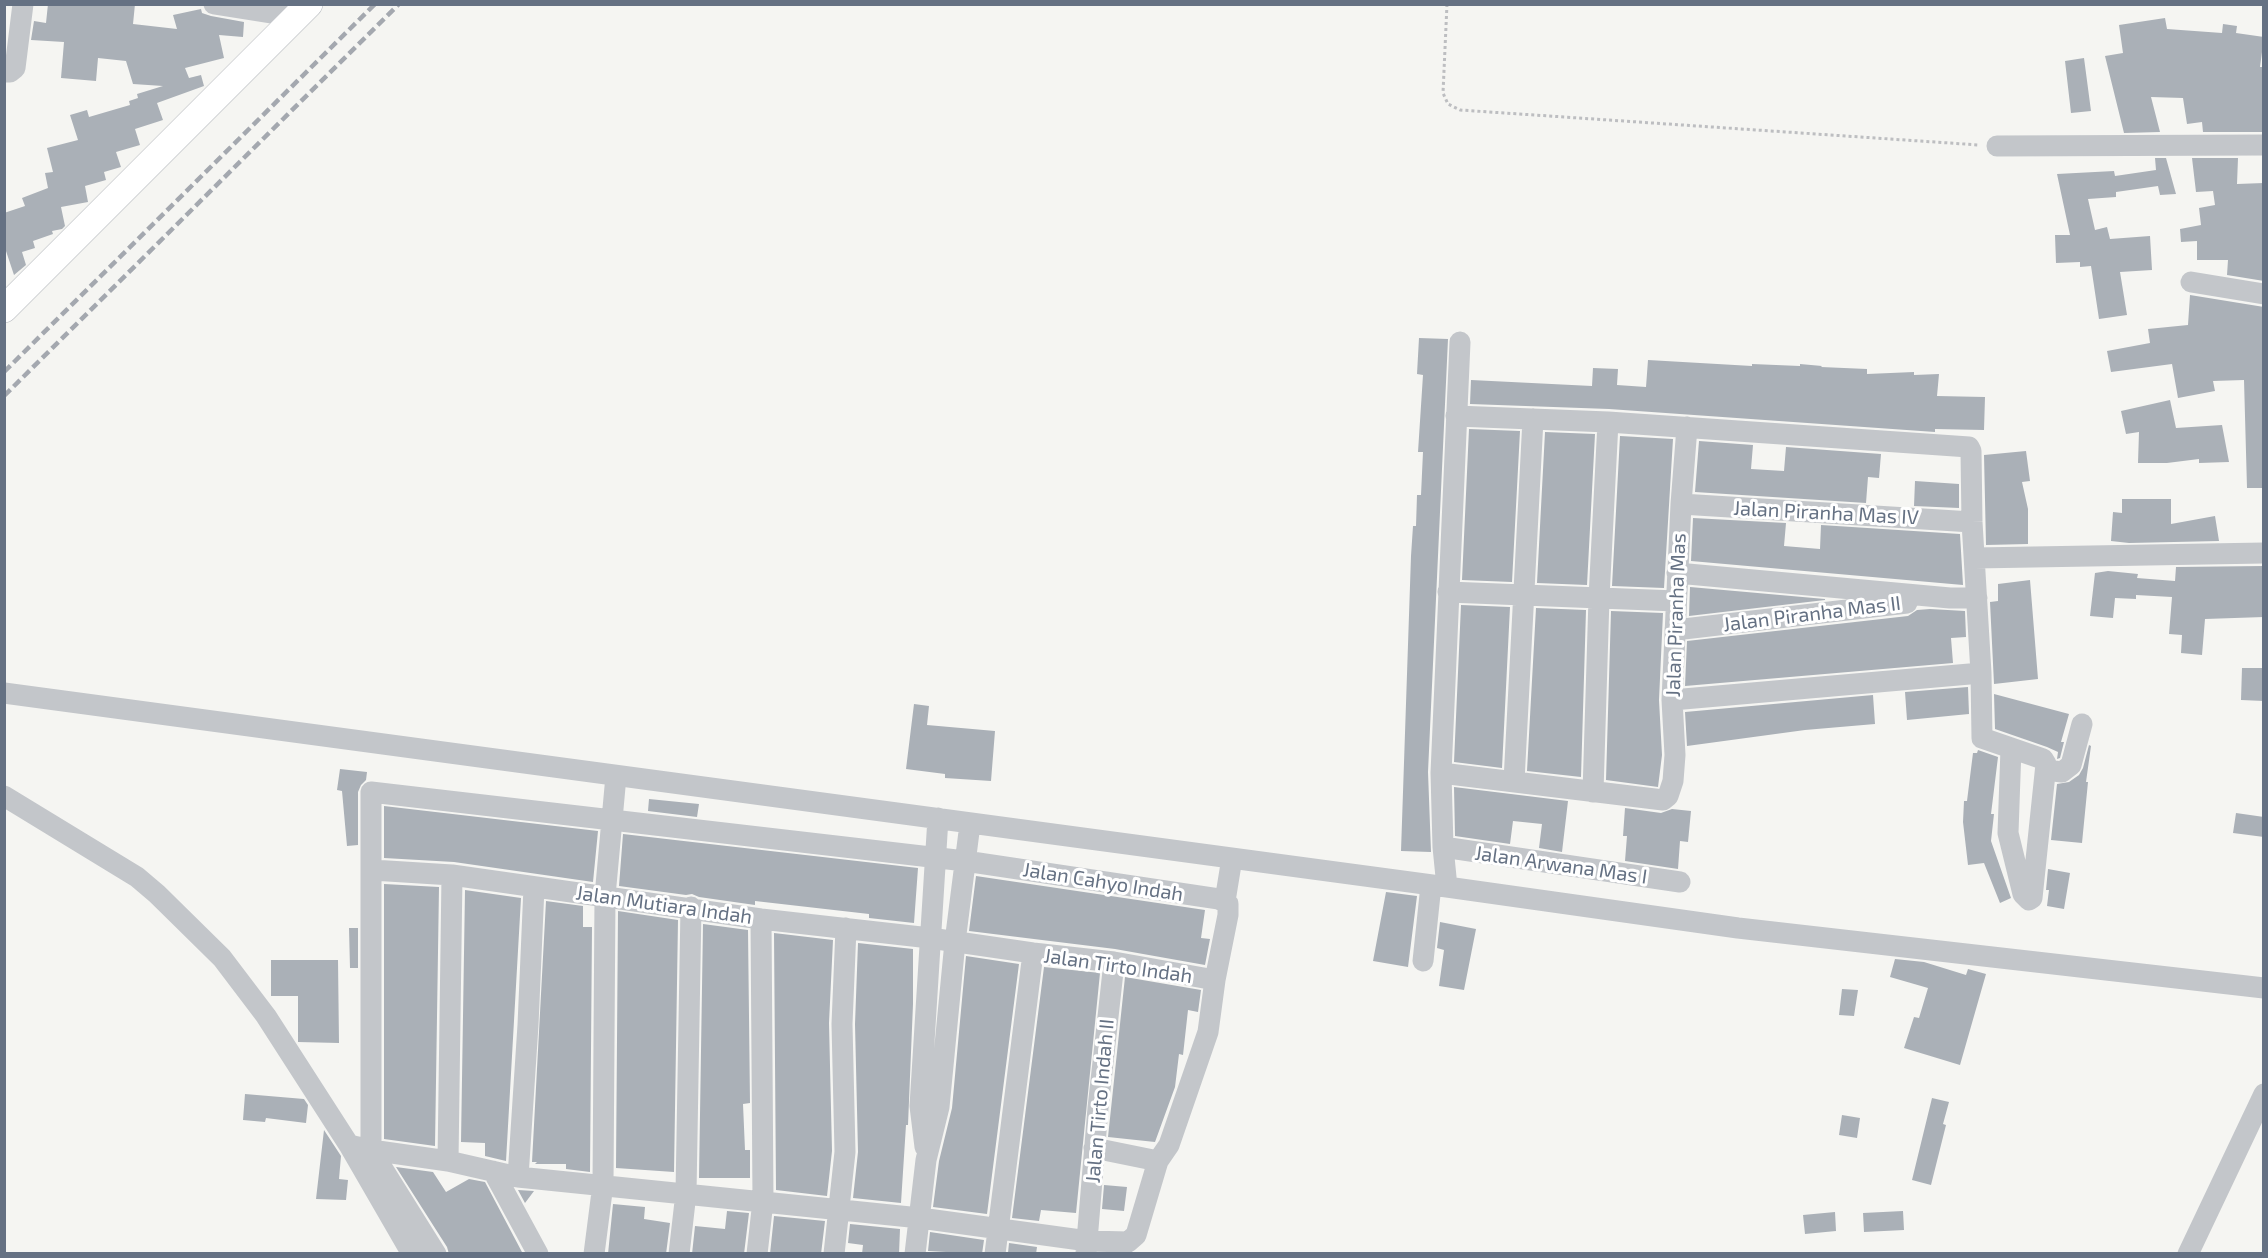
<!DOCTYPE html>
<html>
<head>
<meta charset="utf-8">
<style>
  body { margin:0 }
  #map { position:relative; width:2268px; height:1258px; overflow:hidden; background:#f5f5f2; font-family:"Exo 2",sans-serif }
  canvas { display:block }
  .frame { position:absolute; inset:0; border:6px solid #657183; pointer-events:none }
</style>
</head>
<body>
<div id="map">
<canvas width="2268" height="1258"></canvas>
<div class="frame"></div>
</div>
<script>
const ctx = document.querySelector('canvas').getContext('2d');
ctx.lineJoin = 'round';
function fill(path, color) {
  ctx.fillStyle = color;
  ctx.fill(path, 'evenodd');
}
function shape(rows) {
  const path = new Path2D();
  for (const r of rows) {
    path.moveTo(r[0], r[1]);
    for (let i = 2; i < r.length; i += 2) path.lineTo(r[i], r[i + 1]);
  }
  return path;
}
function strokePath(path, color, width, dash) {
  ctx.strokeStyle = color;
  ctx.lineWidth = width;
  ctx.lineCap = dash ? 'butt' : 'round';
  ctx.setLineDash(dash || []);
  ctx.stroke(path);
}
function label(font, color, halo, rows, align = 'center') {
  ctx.font = font + ' "Exo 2",sans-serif';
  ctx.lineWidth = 6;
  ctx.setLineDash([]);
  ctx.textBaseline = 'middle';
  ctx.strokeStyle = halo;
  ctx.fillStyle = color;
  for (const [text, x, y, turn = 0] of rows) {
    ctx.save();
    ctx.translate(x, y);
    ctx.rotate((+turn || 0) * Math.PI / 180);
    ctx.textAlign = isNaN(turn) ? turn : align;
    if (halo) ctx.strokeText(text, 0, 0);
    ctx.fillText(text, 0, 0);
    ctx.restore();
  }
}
const building = shape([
  [48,4,135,4,133,24,177,29,173,15,201,9,202,13,211,16,244,22,243,37,219,35,224,58,185,68,189,78,201,75,204,86,157,103,163,120,135,129,140,145,116,152,121,167,104,172,106,180,85,186,88,202,61,207,65,226,62,229,52,231,53,234,33,241,35,248,22,252,26,265,14,275,4,245,4,213,25,206,22,198,48,188,45,173,53,172,47,148,78,140,70,115,87,110,89,117,130,105,129,101,138,98,137,94,163,86,133,84,126,61,98,58,96,81,61,78,64,42,31,40,34,21,46,23],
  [2165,18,2167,29,2222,33,2223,24,2237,26,2236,33,2264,37,2260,67,2264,67,2264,132,2203,132,2202,122,2187,124,2183,98,2151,97,2160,132,2124,133,2105,56,2123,53,2119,25],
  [2084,58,2091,111,2071,113,2065,61],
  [2155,158,2166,158,2176,194,2160,195,2158,186,2116,192,2116,197,2088,199,2095,230,2107,227,2110,239,2150,236,2152,270,2120,272,2127,315,2099,319,2091,266,2080,267,2080,262,2056,263,2055,235,2070,235,2057,174,2114,171,2115,176,2156,170],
  [2192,158,2238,158,2237,184,2264,183,2264,281,2227,275,2228,260,2197,260,2197,241,2181,242,2180,229,2201,225,2199,208,2215,205,2213,191,2196,192],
  [2190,295,2264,307,2264,488,2247,488,2244,380,2213,381,2215,391,2178,398,2172,364,2111,372,2107,351,2150,343,2148,329,2188,325],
  [1419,338,1448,339,1428,772,1431,852,1401,851,1411,556,1413,526,1416,526,1417,495,1421,495,1423,452,1418,452,1423,375,1417,374],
  [1648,360,1752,366,1752,364,1800,366,1800,364,1822,366,1821,367,1867,369,1867,374,1914,372,1914,375,1939,374,1937,396,1985,397,1984,430,1935,429,1935,432,1609,409,1470,404,1471,380,1592,386,1593,368,1618,369,1617,385,1646,387],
  [2170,400,2176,428,2222,425,2229,462,2199,463,2199,459,2167,463,2138,463,2139,432,2126,434,2121,411],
  [1469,429,1520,431,1512,582,1462,580],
  [1545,432,1595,434,1587,585,1537,583],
  [1620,436,1673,439,1664,588,1612,586],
  [1699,441,1753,445,1751,469,1784,471,1786,447,1881,454,1879,478,1868,477,1866,503,1695,492],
  [2026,451,2030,481,2022,482,2028,509,2028,544,1986,545,1984,455],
  [1915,481,1959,484,1959,508,1914,506],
  [2122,499,2171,499,2171,524,2215,516,2219,541,2129,543,2111,541,2113,512,2122,513],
  [1693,518,1786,523,1784,546,1820,549,1821,525,1960,534,1963,585,1691,561],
  [2264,566,2264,617,2205,619,2202,655,2181,653,2182,635,2169,634,2172,597,2136,595,2136,599,2115,598,2113,618,2090,616,2095,573,2108,571,2138,574,2137,578,2175,581,2176,567],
  [2030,580,2038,679,1994,684,1990,602,1998,601,1998,584],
  [1690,587,1825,599,1825,600,1689,616],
  [1461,605,1510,607,1502,768,1454,762],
  [1536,608,1586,610,1581,777,1527,771],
  [1930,609,1965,611,1966,637,1951,638,1953,663,1685,686,1687,641,1908,616,1917,610],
  [1611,611,1663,613,1659,700,1662,755,1658,787,1606,780],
  [2242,668,2264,668,2264,701,2241,700],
  [1968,687,1969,714,1907,720,1905,692],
  [1994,694,2069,714,2061,742,2064,742,2060,758,2057,759,2058,752,2047,747,1995,729],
  [1873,695,1875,724,1805,730,1687,746,1685,712],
  [914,704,929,706,927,725,995,731,991,781,945,778,945,774,906,769],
  [2089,745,2091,746,2086,782,2088,782,2082,843,2051,840,2057,784,2069,782,2079,775,2083,768],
  [1978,750,1998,757,1991,814,1994,814,1991,841,2011,898,2000,903,1984,863,1968,865,1963,822,1964,801,1967,801,1973,753,1977,753],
  [340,769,367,772,366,780,361,785,358,792,358,845,347,846,342,791,337,790],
  [1454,787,1568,801,1562,852,1539,848,1542,824,1513,821,1510,844,1455,836],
  [649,799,699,804,697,817,648,811],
  [384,806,598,831,593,882,454,862,384,858],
  [1625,808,1661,813,1672,809,1691,811,1688,842,1680,841,1678,869,1625,861,1627,836,1623,836],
  [2236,813,2264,817,2264,837,2233,833],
  [623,834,918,868,914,923,869,918,869,914,755,901,755,905,699,897,692,894,686,895,619,886],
  [2048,869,2070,873,2064,909,2047,906,2049,890,2046,890],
  [976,876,1205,910,1201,938,1210,939,1205,965,1115,949,969,931],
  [384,884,439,887,435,1146,384,1139],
  [465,890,521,898,506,1161,485,1156,485,1143,461,1142],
  [1386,892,1417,896,1408,967,1373,961],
  [546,901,583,906,583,927,592,927,590,1172,566,1169,566,1164,535,1164,537,1162,532,1162],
  [618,911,678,920,674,1172,616,1168],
  [1440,922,1476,929,1464,990,1439,986,1444,950,1437,948],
  [703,924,748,930,750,1103,743,1104,745,1150,750,1150,750,1178,699,1178],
  [349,928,358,928,358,968,350,968],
  [774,933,833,940,829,1023,832,1151,827,1196,776,1190],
  [858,943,913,949,913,1004,908,1125,906,1125,901,1203,853,1198,858,1152,855,1024],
  [966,956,1019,964,987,1214,933,1207,939,1161,952,1108],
  [1895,959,1924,962,1966,975,1968,969,1986,974,1960,1065,1904,1048,1914,1017,1919,1018,1928,988,1890,977],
  [271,960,338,960,339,1043,298,1042,298,996,271,996],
  [1044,967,1100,973,1076,1213,1041,1210,1039,1221,1012,1218],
  [1125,977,1201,990,1198,1012,1188,1010,1183,1055,1179,1054,1175,1087,1155,1142,1108,1137],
  [1842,989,1858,990,1854,1016,1839,1015],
  [245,1094,304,1099,308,1105,306,1123,266,1118,265,1122,243,1120],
  [1932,1098,1949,1102,1943,1124,1946,1125,1931,1185,1912,1180],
  [1842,1115,1860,1118,1857,1138,1839,1135],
  [324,1130,341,1156,339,1179,348,1180,346,1200,316,1199],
  [396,1167,433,1172,446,1192,469,1179,485,1182,523,1254,449,1254,447,1247],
  [1104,1185,1127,1187,1124,1211,1102,1209],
  [518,1190,534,1191,525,1203],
  [613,1204,645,1207,644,1219,670,1223,666,1254,608,1254],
  [727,1211,749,1213,744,1254,692,1254,695,1226,725,1229],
  [1903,1211,1904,1230,1864,1232,1863,1213],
  [1835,1212,1836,1231,1805,1234,1803,1215],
  [774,1216,825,1221,821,1254,770,1254],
  [850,1224,900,1229,899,1254,862,1254,863,1245,848,1243],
  [930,1232,984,1240,982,1254,928,1251],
  [1009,1243,1037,1247,1036,1254,1008,1253]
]);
const path = shape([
  [1447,4,1443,93,1448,104,1460,110,1979,145]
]);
const minor = shape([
  [214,4,296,17],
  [4,72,10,72,15,68,23,4],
  [1997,146,2264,145],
  [2191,282,2264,294],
  [1456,416,1608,422,1969,447,1971,451,1972,522,1981,673,1982,738,2043,759,2046,764,2032,898,2029,900,2023,894,2008,833,2011,748],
  [1681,504,1972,522],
  [1975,558,2264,553],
  [1677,573,1950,598,1977,598],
  [1448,592,1676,601],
  [1675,630,1907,603],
  [4,693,1447,887,1738,928,2264,988],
  [1672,700,1981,673],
  [2046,770,2062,772,2071,765,2082,724],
  [1441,773,1663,800,1668,796,1673,781,1675,755,1672,700,1681,504,1687,427],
  [1514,781,1533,419],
  [1593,792,1599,598,1608,422],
  [4,796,137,877,157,894,222,958,266,1016,349,1145,412,1254],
  [1443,847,1680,882],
  [372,870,452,875,761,919,930,938,1033,953,1114,962,1215,980],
  [1447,887,1443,847,1441,773,1460,342],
  [1225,901,1232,858],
  [1423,961,1431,885],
  [349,1145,371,1150,448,1161,518,1177,920,1218,1088,1241,1128,1242,1136,1235,1158,1161,1169,1145,1208,1032,1215,980,1228,915,1228,904,1219,899,965,861,371,792,371,1150,436,1254],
  [925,1147,920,1106,938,818],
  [1094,1148,1158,1161],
  [448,1161,452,875],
  [493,1171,538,1254],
  [518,1177,528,1025,534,887],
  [1086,1253,1098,1108,1114,962],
  [594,1254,603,1184,605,896,616,776],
  [679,1254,686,1193,691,907],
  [757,1254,763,1201,761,919],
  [834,1254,845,1152,842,1024,846,928],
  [915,1254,926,1160,939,1107,955,942,970,824],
  [995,1254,1033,953],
  [2188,1254,2264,1094]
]);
const major = shape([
  [4,309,309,4]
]);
const rail = shape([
  [4,372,375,4],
  [4,396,399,4]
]);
const streetNames = [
  ["Jalan Piranha Mas IV",1826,513,3],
  ["Jalan Piranha Mas II",1812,614,-7],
  ["Jalan Piranha Mas",1676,615,-88],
  ["Jalan Arwana Mas I",1561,865,8],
  ["Jalan Cahyo Indah",1103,882,9],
  ["Jalan Mutiara Indah",664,905,8],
  ["Jalan Tirto Indah",1118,966,8],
  ["Jalan Tirto Indah II",1100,1101,-85]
];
fill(building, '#aab0b7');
strokePath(major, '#b6b9be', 28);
strokePath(path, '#bdbec1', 3, [3, 3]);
strokePath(minor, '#c3c6ca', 21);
strokePath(major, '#fff', 27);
strokePath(rail, '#a4a8af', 4.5, [9, 4.5]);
label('20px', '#657183', '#fff', streetNames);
</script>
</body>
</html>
